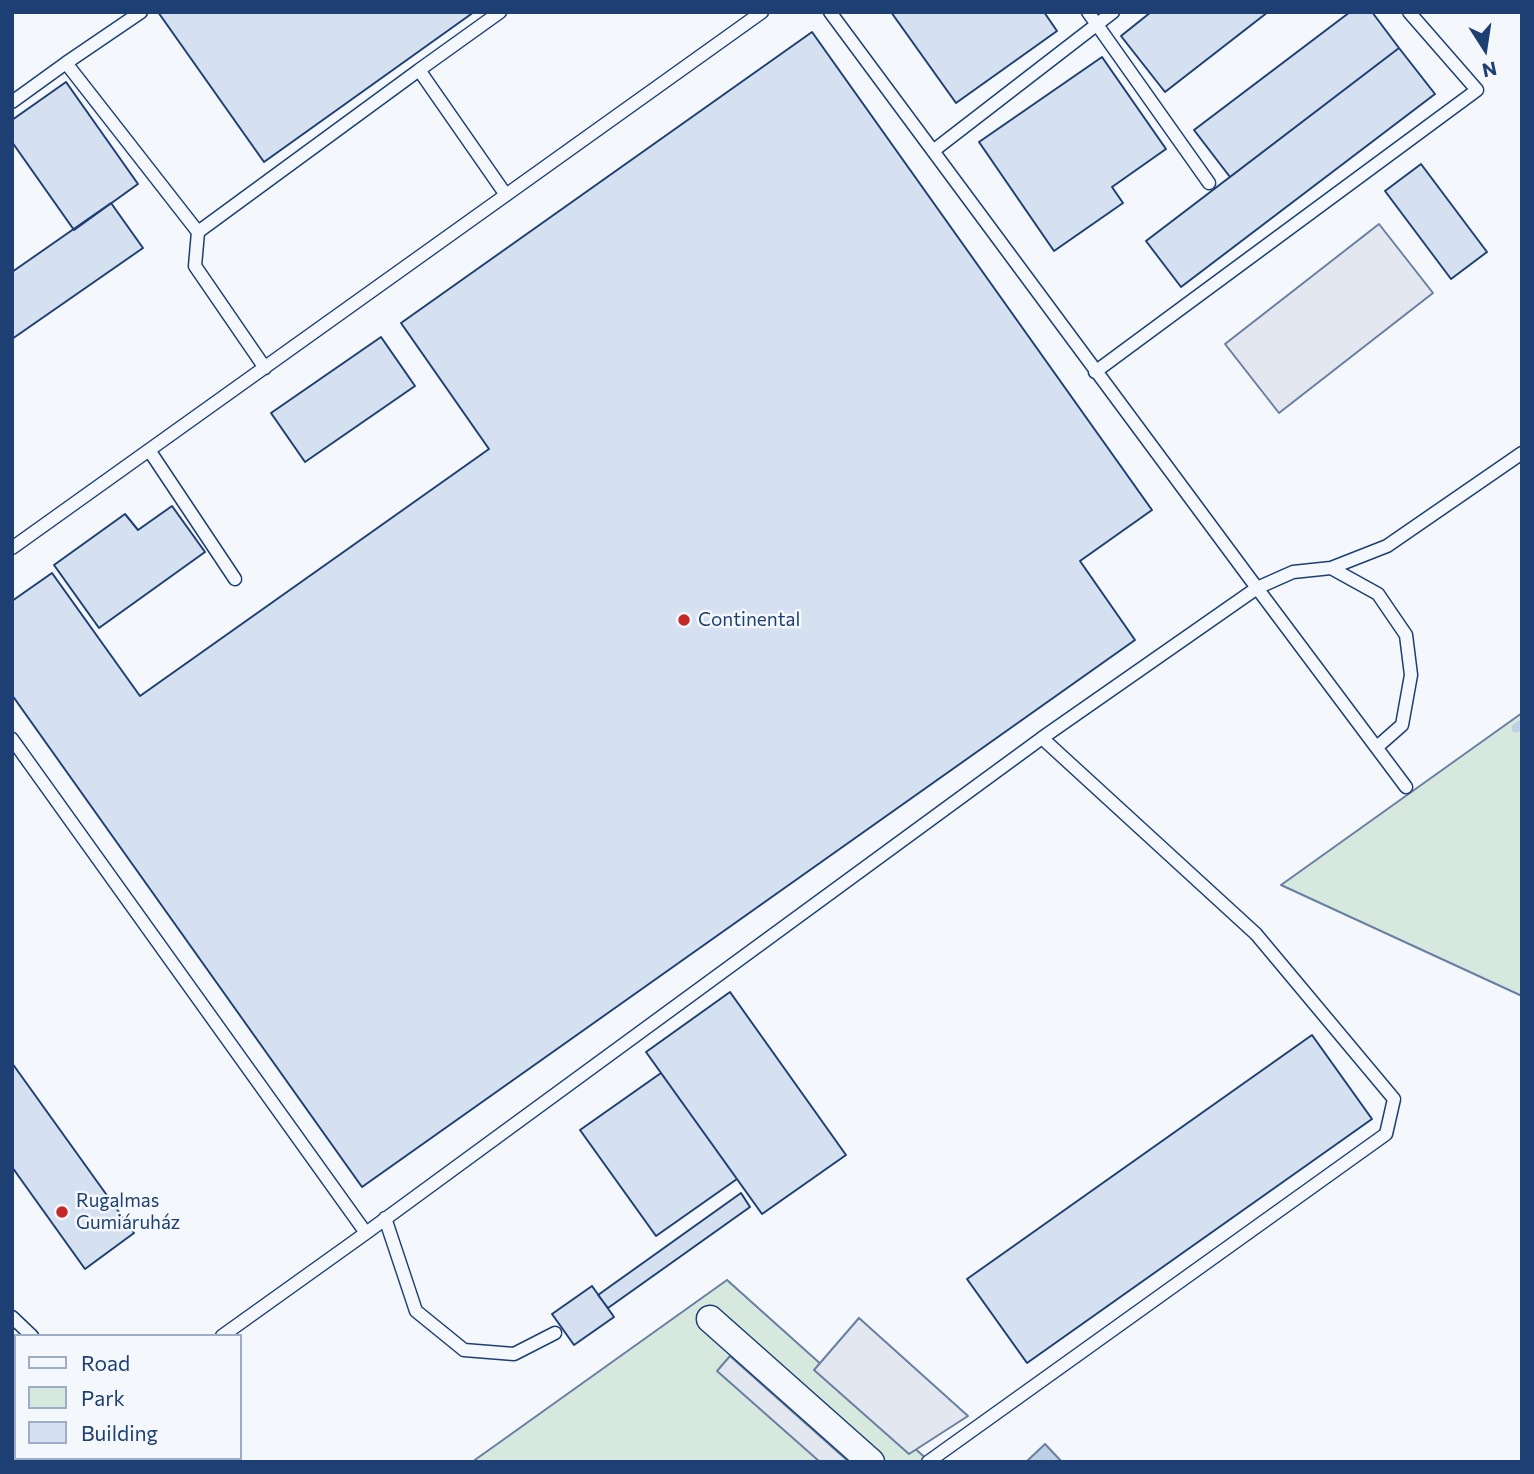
<!DOCTYPE html>
<html>
<head>
<meta charset="utf-8">
<style>
  body { margin:0 }
  #map { position:relative; width:1534px; height:1474px; overflow:hidden; background:#f4f7fb; font-family:Commissioner,sans-serif }
  canvas { display:block }
  .frame { position:absolute; inset:0; border:14px solid #1d3f73; pointer-events:none }
  .legend { position:absolute; left:14px; top:1334px; width:228px; height:126px; box-sizing:border-box; background:#f4f7fb; border:2px solid #9eadc5; margin:0; padding:9px 12px; list-style:none; font-size:21px; color:#1d3f73 }
  .legend li { display:flex; align-items:center; gap:14px; height:35px }
  .legend b { width:35px; border:2px solid #9eadc5 }
  .north { position:absolute; left:1450px; top:14px; width:70px; height:70px; -webkit-text-stroke:5px #f4f7fb; paint-order:stroke; rotate:168deg; font-size:19px; font-weight:700; line-height:28px; text-align:center; color:#1d3f73 }
  .north::after { content:''; display:block; margin:auto; width:24px; height:32px; background:#1d3f73; clip-path:polygon(50% 0,100% 100%,50% 72%,0 100%) }
</style>
</head>
<body>
<div id="map">
<canvas width="1534" height="1474"></canvas>
<div class="frame"></div>
<ul class="legend">
<li><b style="height:9px;background:#f4f7fb"></b>Road</li>
<li><b style="height:19px;background:#d7e8df"></b>Park</li>
<li><b style="height:19px;background:#d5e0f0"></b>Building</li>
</ul>
<div class="north">N</div>
</div>
<script>
const ctx = document.querySelector('canvas').getContext('2d');
ctx.lineJoin = 'round';
function fill(path, color) {
  ctx.fillStyle = color;
  ctx.fill(path, 'evenodd');
}
function shape(rows) {
  const path = new Path2D();
  for (const r of rows) {
    path.moveTo(r[0], r[1]);
    for (let i = 2; i < r.length; i += 2) path.lineTo(r[i], r[i + 1]);
  }
  return path;
}
function strokePath(path, color, width, dash) {
  ctx.strokeStyle = color;
  ctx.lineWidth = width;
  ctx.lineCap = dash ? 'butt' : 'round';
  ctx.setLineDash(dash || []);
  ctx.stroke(path);
}
function label(font, color, halo, rows, align = 'center') {
  ctx.font = font + ' Commissioner,sans-serif';
  ctx.lineWidth = 5;
  ctx.setLineDash([]);
  ctx.textBaseline = 'middle';
  ctx.strokeStyle = halo;
  ctx.fillStyle = color;
  for (const [text, x, y, turn = 0] of rows) {
    ctx.save();
    ctx.translate(x, y);
    ctx.rotate((+turn || 0) * Math.PI / 180);
    ctx.textAlign = isNaN(turn) ? turn : align;
    if (halo) ctx.strokeText(text, 0, 0);
    ctx.fillText(text, 0, 0);
    ctx.restore();
  }
}
const green = shape([
  [1522,713,1522,996,1281,885,1522,713],
  [727,1280,930,1462,472,1462,727,1280]
]);
const parking = shape([
  [1379,224,1433,293,1279,413,1225,344,1379,224],
  [859,1318,968,1416,909,1454,814,1370,859,1318],
  [730,1356,849,1462,820,1462,717,1371,730,1356]
]);
const water = shape([
  [1045,1444,1062,1462,1026,1462,1045,1444]
]);
const stream = shape([
  [1516,728,1522,724]
]);
const building = shape([
  [158,12,474,12,264,162,158,12],
  [891,12,1044,12,1057,31,956,103,891,12],
  [1151,12,1268,12,1165,92,1121,36,1151,12],
  [1350,12,1372,12,1399,48,1230,177,1194,130,1350,12],
  [812,32,1152,510,1080,561,1135,640,362,1187,12,695,12,601,52,573,140,696,489,449,401,323,812,32],
  [1399,48,1435,94,1181,287,1146,241,1399,48],
  [1102,57,1166,149,1112,187,1123,203,1054,251,979,142,1102,57],
  [66,82,138,184,74,230,12,142,12,120,66,82],
  [1421,164,1487,252,1451,279,1385,191,1421,164],
  [111,203,143,248,12,339,12,272,111,203],
  [381,337,415,386,305,462,271,413,381,337],
  [172,506,205,552,99,628,54,565,125,514,138,530,172,506],
  [730,992,846,1155,762,1214,646,1052,730,992],
  [1312,1035,1372,1119,1027,1363,967,1279,1312,1035],
  [12,1063,134,1233,85,1269,12,1167,12,1063],
  [661,1073,737,1179,656,1236,580,1130,661,1073],
  [741,1193,750,1207,608,1308,598,1295,741,1193],
  [592,1286,614,1317,574,1345,552,1314,592,1286]
]);
const service = shape([
  [500,12,419,70,506,195],
  [1088,12,1209,183],
  [66,63,141,12],
  [12,102,66,63,198,232],
  [933,151,1113,12],
  [265,368,195,266,198,232,419,70],
  [1095,372,1477,90,1409,12],
  [149,450,235,579],
  [12,548,762,12],
  [1331,568,1378,594,1406,635,1411,675,1402,725,1377,747],
  [12,739,366,1233],
  [1406,787,1257,588,1293,572,1331,568,1387,546,1522,453],
  [385,1218,416,1311,464,1350,514,1354,555,1333],
  [12,1317,32,1336],
  [222,1336,366,1233,1042,738,1257,588,830,12],
  [47,1462,52,1458],
  [928,1462,1386,1134,1394,1099,1256,934,1042,738]
]);
const minor = shape([
  [710,1319,871,1462]
]);
const markers = [
  [684,620,7,"#c62828"],
  [62,1212,7,"#c62828"]
];
const poiNames = [
  ["Continental",698,620],
  ["Rugalmas",76,1201],
  ["Gumiáruház",76,1223]
];
fill(green, '#d7e8df');
strokePath(green, '#687fa3', 2);
fill(parking, '#e3e8f0');
strokePath(parking, '#687fa3', 2);
fill(water, '#bed0e5');
strokePath(water, '#687fa3', 2);
strokePath(stream, '#bed0e5', 9);
fill(building, '#d5e0f0');
strokePath(building, '#1d3f73', 2);
strokePath(service, '#1d3f73', 15);
strokePath(minor, '#1d3f73', 29);
strokePath(service, '#f4f7fb', 12);
strokePath(minor, '#f4f7fb', 26);
for (const [x, y, r, color] of markers) {
  const dot = new Path2D();
  dot.arc(x, y, r, 0, 2 * Math.PI);
  ctx.fillStyle = color;
  ctx.fill(dot);
  strokePath(dot, '#f4f7fb', 2.5);
}
label('19px', '#1d3f73', '#f4f7fb', poiNames, 'left');
</script>
</body>
</html>
